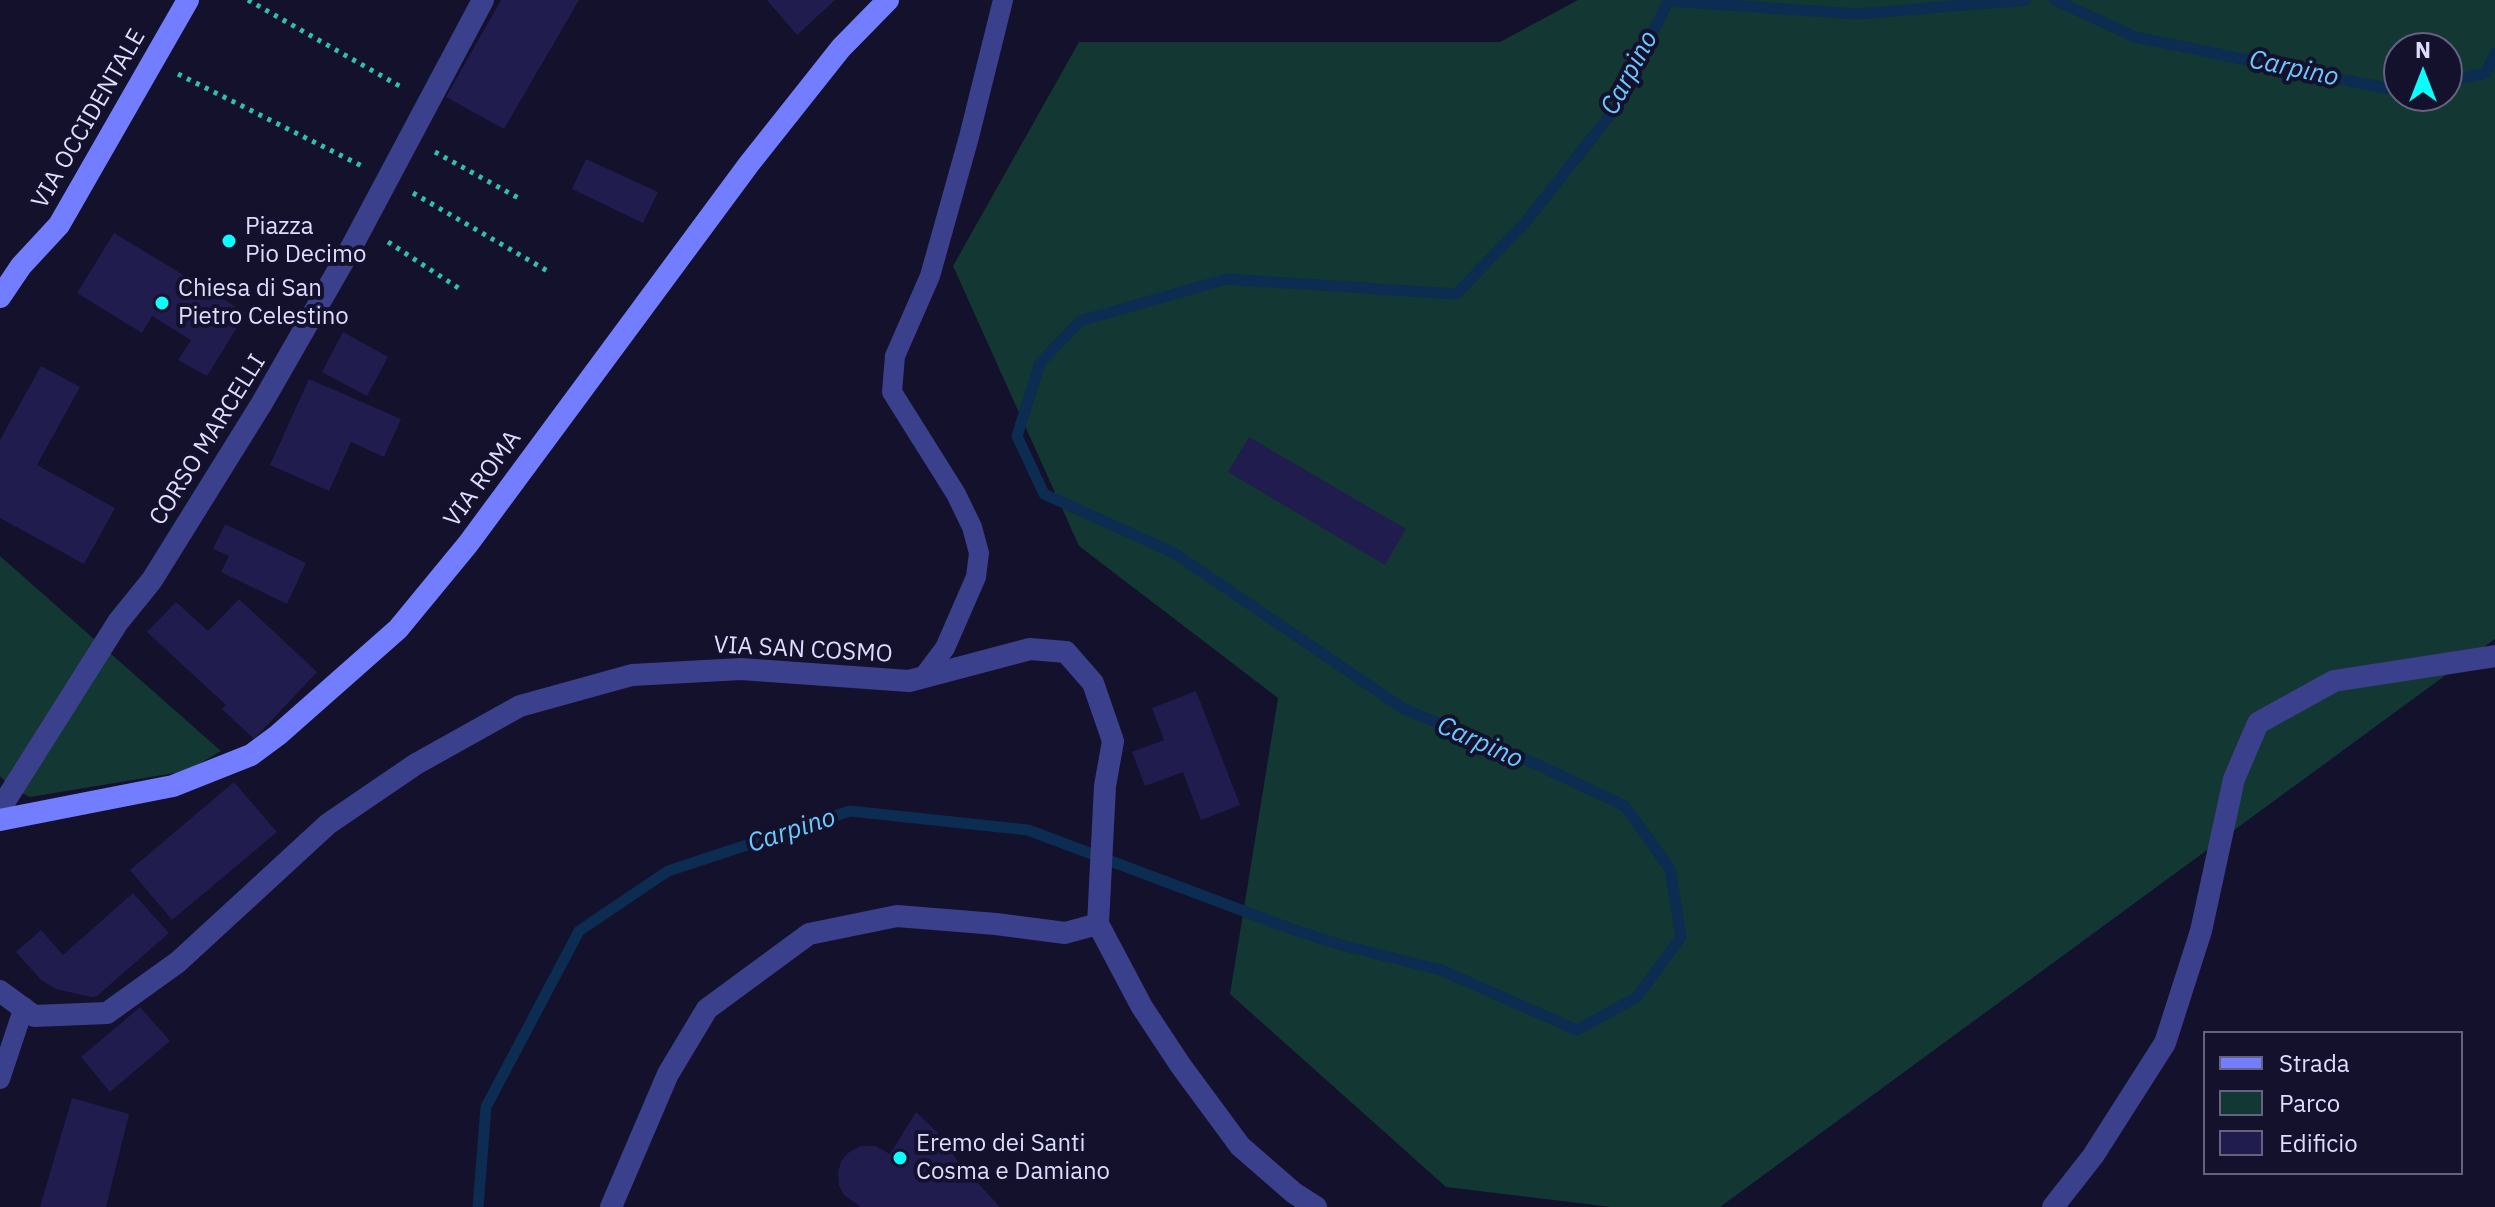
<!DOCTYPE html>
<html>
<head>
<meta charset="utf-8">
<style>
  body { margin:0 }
  #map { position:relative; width:2495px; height:1207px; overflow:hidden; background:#13112c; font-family:"IBM Plex Sans",sans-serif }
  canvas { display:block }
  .legend { position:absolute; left:2203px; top:1031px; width:260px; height:144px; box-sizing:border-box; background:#13112c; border:2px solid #646280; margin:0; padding:10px 14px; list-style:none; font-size:24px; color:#dddcff }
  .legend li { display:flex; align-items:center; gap:16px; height:40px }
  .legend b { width:40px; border:2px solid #646280 }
  .north { position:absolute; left:2383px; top:32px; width:80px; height:80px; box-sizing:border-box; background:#13112c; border:2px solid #646280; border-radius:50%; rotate:0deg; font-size:22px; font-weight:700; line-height:32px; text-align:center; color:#dddcff }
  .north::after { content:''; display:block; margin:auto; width:28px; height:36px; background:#08feff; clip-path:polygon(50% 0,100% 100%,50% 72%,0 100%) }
</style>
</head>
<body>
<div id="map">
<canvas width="2495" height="1207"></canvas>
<ul class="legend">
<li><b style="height:10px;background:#737dff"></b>Strada</li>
<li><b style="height:22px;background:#133732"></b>Parco</li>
<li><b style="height:22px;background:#211c4e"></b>Edificio</li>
</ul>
<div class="north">N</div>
</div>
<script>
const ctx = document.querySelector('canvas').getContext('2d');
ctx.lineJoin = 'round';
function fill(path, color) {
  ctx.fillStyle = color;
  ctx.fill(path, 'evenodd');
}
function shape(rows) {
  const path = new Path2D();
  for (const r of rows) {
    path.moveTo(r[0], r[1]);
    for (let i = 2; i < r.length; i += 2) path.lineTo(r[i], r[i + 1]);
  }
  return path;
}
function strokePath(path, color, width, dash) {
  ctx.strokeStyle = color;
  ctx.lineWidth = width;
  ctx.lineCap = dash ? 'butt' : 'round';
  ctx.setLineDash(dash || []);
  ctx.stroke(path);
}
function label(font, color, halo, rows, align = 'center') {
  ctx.font = font + ' "IBM Plex Sans",sans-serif';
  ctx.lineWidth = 8;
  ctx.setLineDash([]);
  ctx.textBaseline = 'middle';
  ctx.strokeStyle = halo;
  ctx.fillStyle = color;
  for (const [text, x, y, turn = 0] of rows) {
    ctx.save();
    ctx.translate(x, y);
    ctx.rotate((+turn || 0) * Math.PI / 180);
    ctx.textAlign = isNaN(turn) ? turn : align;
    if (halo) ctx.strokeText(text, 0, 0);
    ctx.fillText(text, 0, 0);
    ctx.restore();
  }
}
const green = shape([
  [1578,0,2495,0,2495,639,1720,1207,1611,1207,1446,1187,1230,994,1278,698,1079,546,953,266,1079,42,1500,42],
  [2399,48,2447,48,2447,96,2399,96],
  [0,556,221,751,187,771,30,797,12,789,0,776]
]);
const stream = shape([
  [2055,0,2135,37,2399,91],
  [2447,81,2486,73,2495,53],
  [478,1207,486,1107,579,931,668,871,850,811,1028,830,1289,928,1338,944,1441,970,1577,1030,1637,997,1681,937,1670,869,1625,806,1521,757,1404,709,1174,553,1044,494,1017,436,1040,363,1080,321,1227,279,1456,294,1524,224,1618,105,1668,1,1857,14,2026,0]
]);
const building = shape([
  [501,0,579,0,504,129,446,97],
  [767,0,835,0,797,35],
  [586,159,658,192,643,223,572,189],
  [114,233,246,313,207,376,178,360,191,340,152,316,142,333,77,293],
  [343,332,388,357,367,396,322,372],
  [41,366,80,387,37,465,115,508,84,564,0,518,0,440],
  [309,379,401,419,384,457,351,442,329,491,270,465],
  [1249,437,1406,529,1385,565,1228,472],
  [225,524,306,563,287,604,221,572,229,556,213,549],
  [239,599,317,672,254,739,222,709,226,705,147,632,176,602,208,631],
  [1196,691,1240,805,1201,820,1183,772,1145,786,1132,752,1164,740,1152,708],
  [234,782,277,832,172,920,130,870],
  [133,893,169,933,97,996,91,997,56,989,41,980,16,952,41,930,63,955],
  [140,1007,170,1041,110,1092,81,1057],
  [72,1098,129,1114,106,1207,40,1207],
  [916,1112,938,1133,959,1163,1000,1207,861,1207,844,1195,839,1185,838,1173,841,1161,848,1153,860,1146,875,1146,890,1154]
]);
const path = shape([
  [248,0,403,88],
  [178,74,362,166],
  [435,152,522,200],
  [413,193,551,273],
  [388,242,460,289]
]);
const service = shape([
  [924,676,945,648,976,577,979,553,972,527,956,494,892,392,895,356,930,276,969,137,1003,0],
  [0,1079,24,1007]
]);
const minor = shape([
  [0,809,118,622,152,580,262,403,352,246,483,0],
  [0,991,34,1016,107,1013,178,962,328,824,416,764,520,706,632,675,741,669,909,681,1030,649,1066,652,1093,683,1113,741,1105,786,1098,924,1142,1007,1181,1066,1240,1146,1294,1193,1316,1207],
  [611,1207,668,1074,707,1009,809,934,897,916,996,924,1065,933,1098,924],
  [2053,1207,2093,1156,2165,1043,2201,931,2234,779,2258,723,2334,681,2495,656]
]);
const secondary = shape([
  [0,297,21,266,59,225,188,0],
  [0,820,173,786,251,755,278,735,398,629,468,544,749,164,841,48,888,0]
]);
const markers = [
  [229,241,8,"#08feff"],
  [162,303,8,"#08feff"],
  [900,1158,8,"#08feff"]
];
const streetNames = [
  ["VIA OCCIDENTALE",89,119,-60],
  ["CORSO MARCELLI",208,440,-58],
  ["VIA ROMA",483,479,-54],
  ["VIA SAN COSMO",803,650,3]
];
const poiNames = [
  ["Piazza",245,227],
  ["Pio Decimo",245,255],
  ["Chiesa di San",178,289],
  ["Pietro Celestino",178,317],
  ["Eremo dei Santi",916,1144],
  ["Cosma e Damiano",916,1172]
];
const waterNames = [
  ["Carpino",2294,69,12],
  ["Carpino",1630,73,-62],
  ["Carpino",1480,743,24],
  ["Carpino",792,831,-18]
];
fill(green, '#133732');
strokePath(stream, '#0c2c51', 11);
fill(building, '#211c4e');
strokePath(path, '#2dc2aa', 5, [4, 6]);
strokePath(service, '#3b408d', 20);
strokePath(minor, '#3b408d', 22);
strokePath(secondary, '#737dff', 22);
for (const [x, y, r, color] of markers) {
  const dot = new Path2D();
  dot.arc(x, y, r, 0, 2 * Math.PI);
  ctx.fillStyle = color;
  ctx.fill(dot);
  strokePath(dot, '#13112c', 3);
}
label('24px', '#dddcff', '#13112c', streetNames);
label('24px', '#dddcff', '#13112c', poiNames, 'left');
label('italic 26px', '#6ac9ff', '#13112c', waterNames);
</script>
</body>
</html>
